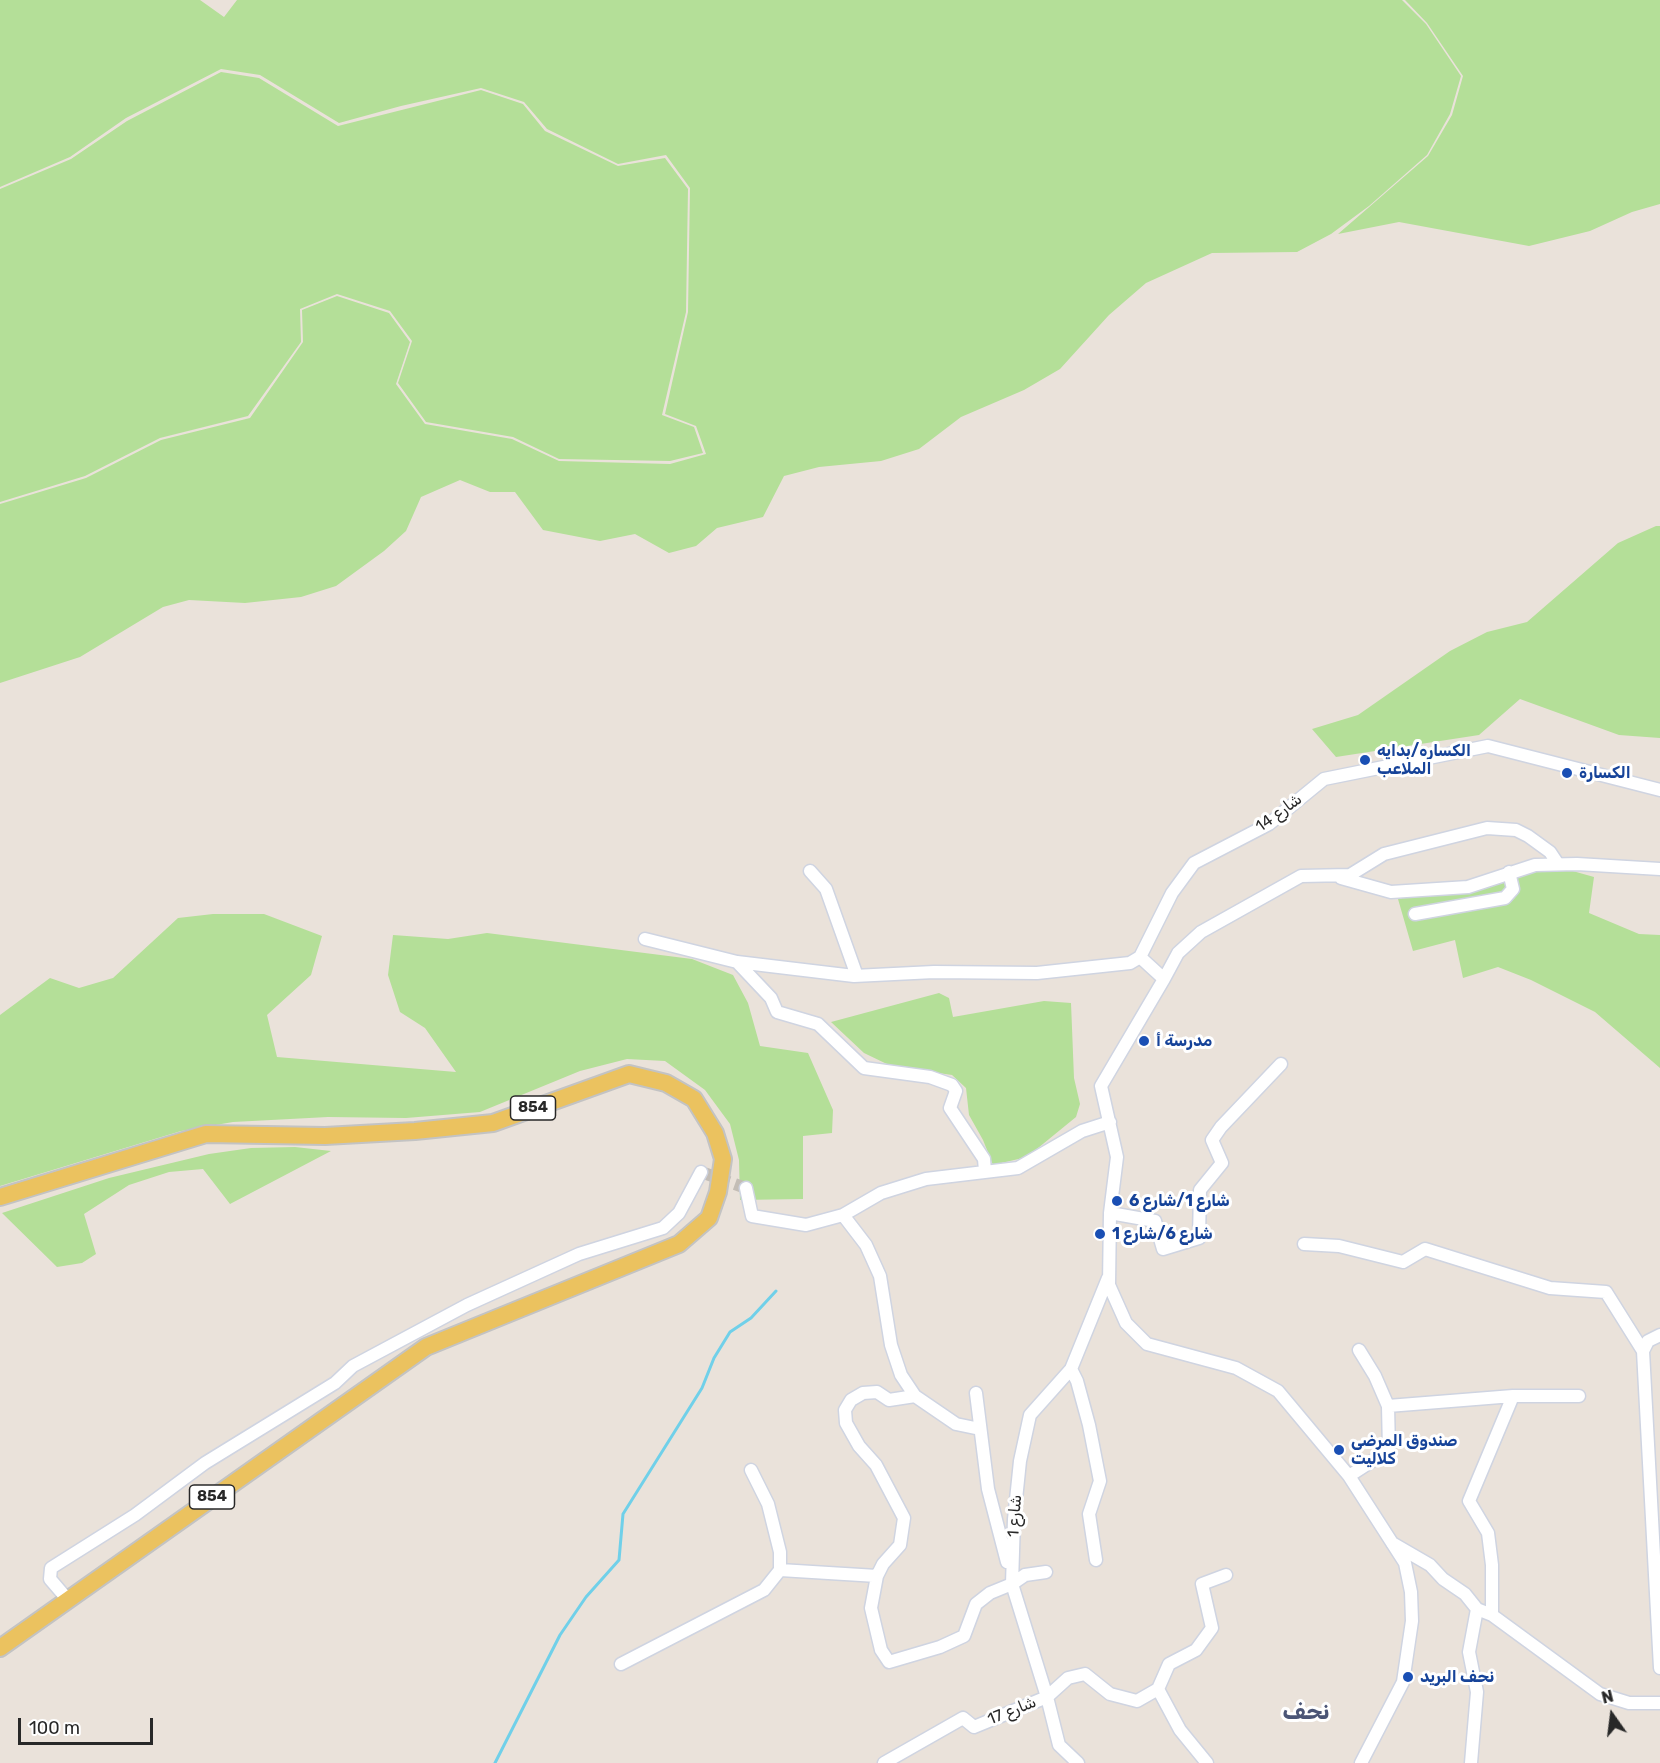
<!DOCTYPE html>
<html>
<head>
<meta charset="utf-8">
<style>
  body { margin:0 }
  #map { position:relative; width:1660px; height:1763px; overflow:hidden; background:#eae2da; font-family:Rubik,sans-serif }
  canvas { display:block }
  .north { position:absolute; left:1582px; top:1685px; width:60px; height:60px; -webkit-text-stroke:4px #fff; paint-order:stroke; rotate:346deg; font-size:16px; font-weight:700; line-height:24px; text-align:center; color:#282828 }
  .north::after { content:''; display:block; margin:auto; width:21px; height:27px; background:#282828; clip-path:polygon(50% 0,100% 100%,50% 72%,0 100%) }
  .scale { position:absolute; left:18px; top:1718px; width:135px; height:27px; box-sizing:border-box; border:3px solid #282828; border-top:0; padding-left:8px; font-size:18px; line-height:21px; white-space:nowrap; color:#282828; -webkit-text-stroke:4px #fff; paint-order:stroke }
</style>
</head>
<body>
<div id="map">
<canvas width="1660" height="1763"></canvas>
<div class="north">N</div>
<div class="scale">100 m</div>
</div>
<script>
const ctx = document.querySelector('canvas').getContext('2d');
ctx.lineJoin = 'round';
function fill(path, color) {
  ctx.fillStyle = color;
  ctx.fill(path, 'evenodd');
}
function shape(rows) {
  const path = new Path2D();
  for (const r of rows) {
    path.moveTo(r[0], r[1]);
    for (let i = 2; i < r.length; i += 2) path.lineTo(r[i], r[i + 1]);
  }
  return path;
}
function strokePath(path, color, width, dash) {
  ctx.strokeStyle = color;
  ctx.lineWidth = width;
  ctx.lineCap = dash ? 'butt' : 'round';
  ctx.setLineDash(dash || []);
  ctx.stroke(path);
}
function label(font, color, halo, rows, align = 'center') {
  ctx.font = font + ' Rubik,"Noto Sans Arabic",sans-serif';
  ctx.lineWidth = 6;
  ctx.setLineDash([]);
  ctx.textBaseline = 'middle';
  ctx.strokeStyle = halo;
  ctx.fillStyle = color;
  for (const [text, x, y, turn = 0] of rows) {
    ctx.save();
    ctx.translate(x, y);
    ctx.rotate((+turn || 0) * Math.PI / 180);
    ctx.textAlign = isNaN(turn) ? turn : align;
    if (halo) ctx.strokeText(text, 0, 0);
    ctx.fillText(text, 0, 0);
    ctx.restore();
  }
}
const green = shape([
  [0,0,200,0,224,17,237,0,1402,0,1426,24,1461,76,1450,114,1427,155,1369,206,1331,234,1297,252,1212,253,1146,283,1109,315,1060,369,1024,390,961,417,919,449,881,461,819,467,784,476,763,517,717,528,696,546,669,553,635,534,600,541,543,530,515,492,490,492,460,480,421,497,406,531,384,551,336,586,301,597,245,603,189,600,163,607,80,657,0,683,0,504,86,478,161,440,250,418,303,342,302,310,337,296,389,313,410,342,396,384,425,424,512,439,559,461,670,464,706,454,696,426,665,414,688,312,690,188,666,155,618,164,547,129,524,102,481,88,401,106,339,123,260,75,221,69,126,118,70,157,0,187],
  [1405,0,1660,0,1660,204,1632,212,1590,231,1529,246,1399,222,1338,234,1428,156,1452,115,1463,76,1427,23],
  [221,72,259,78,338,126,481,90,523,104,545,131,618,166,665,158,688,189,686,312,662,415,694,427,703,453,670,461,559,459,513,437,426,422,398,383,412,341,390,311,337,294,300,309,301,342,248,416,160,438,85,476,0,502,0,189,71,159,127,121],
  [1656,526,1660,526,1660,738,1619,735,1520,699,1479,735,1336,757,1312,729,1358,715,1450,651,1487,632,1527,622,1618,543],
  [1537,861,1594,877,1589,913,1639,934,1660,935,1660,1068,1595,1012,1531,980,1498,967,1463,978,1455,940,1413,951,1398,899,1467,883],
  [213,914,264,914,322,936,311,975,267,1015,277,1057,456,1072,425,1028,400,1012,388,975,393,935,448,939,487,933,692,959,733,975,748,1003,760,1046,808,1053,833,1110,832,1133,803,1136,803,1199,740,1200,739,1160,730,1124,705,1090,665,1061,627,1059,580,1071,480,1112,406,1118,328,1117,233,1122,181,1131,0,1186,0,1015,50,978,79,988,113,978,178,918],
  [939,993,949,998,953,1017,1044,1001,1071,1003,1074,1078,1080,1104,1076,1117,1027,1157,993,1165,983,1140,969,1115,966,1088,952,1075,891,1066,864,1053,831,1022],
  [295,1147,331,1151,230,1204,203,1169,169,1172,129,1185,84,1214,96,1254,82,1263,57,1267,2,1213,109,1178,209,1154,251,1148]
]);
const stream = shape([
  [495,1763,560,1635,586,1597,619,1560,623,1514,702,1388,714,1358,730,1332,751,1318,776,1291]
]);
const minorTunnel = shape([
  [701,1172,746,1188]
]);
const minor = shape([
  [810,871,826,889,857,976],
  [1341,878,1391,892,1468,887,1535,865,1577,864,1660,869],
  [1415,914,1505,898,1513,889,1509,872],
  [645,939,737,962,854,976,934,972,1037,973,1130,963,1140,957],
  [737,962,771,998,777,1012,818,1024,864,1068,930,1077,952,1085,956,1091,950,1108,984,1159,985,1171],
  [1164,979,1178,953,1201,932,1301,876,1350,875,1384,854,1487,828,1516,830,1528,836,1550,852,1558,864],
  [746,1188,752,1216,806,1225,843,1215,881,1193,926,1179,1018,1168,1082,1131,1110,1122],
  [1110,1213,1155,1221,1163,1249,1199,1238,1200,1190,1222,1163,1212,1140,1221,1127,1281,1064],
  [843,1215,866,1245,880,1276,891,1345,901,1375,915,1396,956,1424,980,1429],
  [1304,1244,1339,1246,1403,1262,1425,1249,1550,1288,1606,1292,1643,1351],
  [1660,1335,1648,1341,1643,1351,1660,1668],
  [1071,1369,1077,1381,1089,1425,1100,1481,1089,1514,1096,1560],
  [976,1393,988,1489,1007,1562],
  [915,1396,889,1400,877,1392,863,1393,851,1400,845,1410,846,1423,859,1446,876,1465,904,1518,900,1545,883,1564,877,1576,871,1608,881,1650,889,1662,940,1647,964,1636,976,1604,990,1593,1012,1584,1025,1575,1046,1572],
  [1388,1406,1513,1396,1579,1396],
  [751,1470,768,1504,780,1552,780,1570],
  [1349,1476,1389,1450,1388,1406,1375,1376,1359,1350],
  [1392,1543,1430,1565,1443,1579,1465,1594,1477,1609,1492,1615,1600,1694,1629,1703,1660,1703],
  [68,1600,50,1579,51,1568,135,1515,205,1463,335,1383,353,1366,467,1305,579,1254,663,1228,679,1213,701,1172],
  [1492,1615,1492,1565,1488,1533,1469,1501,1513,1396],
  [621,1664,764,1590,780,1570,877,1576],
  [1158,1689,1180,1730,1207,1763],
  [884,1763,963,1718,974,1727,1047,1697,1068,1678,1085,1674,1110,1694,1137,1701,1158,1689,1169,1664,1196,1650,1212,1628,1202,1584,1226,1575],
  [1078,1763,1059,1745,1047,1697,1012,1584,1014,1519,1020,1461,1030,1415,1071,1369,1108,1278],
  [1361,1763,1403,1682,1412,1621,1411,1592,1405,1563,1349,1476,1278,1391,1236,1368,1147,1344,1126,1323,1109,1285,1110,1213,1117,1157,1101,1086,1164,979,1140,957,1172,893,1194,863,1269,824,1324,779,1488,746,1660,790],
  [1471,1763,1477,1692,1469,1652,1477,1609]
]);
const major = shape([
  [0,1197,206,1134,325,1136,415,1131,493,1123,629,1074,666,1083,694,1099,715,1133,723,1159,718,1192,709,1218,679,1244,426,1347,0,1648]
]);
const markers = [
  [1365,760,6,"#1a4fb4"],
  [1567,773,6,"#1a4fb4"],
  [1144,1041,6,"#1a4fb4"],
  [1117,1201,6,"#1a4fb4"],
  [1100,1234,6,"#1a4fb4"],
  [1339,1450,6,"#1a4fb4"],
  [1408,1677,6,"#1a4fb4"]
];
const shields = [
  [533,1108,45],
  [212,1497,45]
];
const shieldNames = [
  ["854",533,1108],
  ["854",212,1497]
];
const transitNames = [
  ["الكساره/بدايه",1377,751],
  ["الملاعب",1377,769],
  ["الكسارة",1579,773],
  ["مدرسة أ",1156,1041],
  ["شارع 1/شارع 6",1129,1201],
  ["شارع 6/شارع 1",1112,1234],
  ["صندوق المرضى",1351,1441],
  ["كلاليت",1351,1459],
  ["نحف البريد",1420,1677]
];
const streetNames = [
  ["شارع 14",1279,813,-36],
  ["شارع 1",1015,1516,-86],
  ["شارع 17",1012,1711,-22]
];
const districtNames = [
  ["نحف",1306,1713]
];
fill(green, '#b4df98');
strokePath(stream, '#70d0e9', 3);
strokePath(minorTunnel, '#c3bdb6', 12, [12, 6]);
strokePath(minor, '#cfd4e1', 15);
strokePath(major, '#c3c3c3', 20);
strokePath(minor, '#fff', 12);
strokePath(major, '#ebc25f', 16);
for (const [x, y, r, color] of markers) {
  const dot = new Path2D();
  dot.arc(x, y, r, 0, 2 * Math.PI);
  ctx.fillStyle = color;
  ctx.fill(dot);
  strokePath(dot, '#fff', 2);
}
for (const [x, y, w] of shields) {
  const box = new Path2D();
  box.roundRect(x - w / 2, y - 12, w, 24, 4.5);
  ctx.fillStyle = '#fff';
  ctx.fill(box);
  strokePath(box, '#282828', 1.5);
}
label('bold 15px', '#282828', null, shieldNames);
label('bold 16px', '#164399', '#fff', transitNames, 'left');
label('16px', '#282828', '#fff', streetNames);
label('bold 22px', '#4b5576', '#fff', districtNames);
</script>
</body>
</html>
